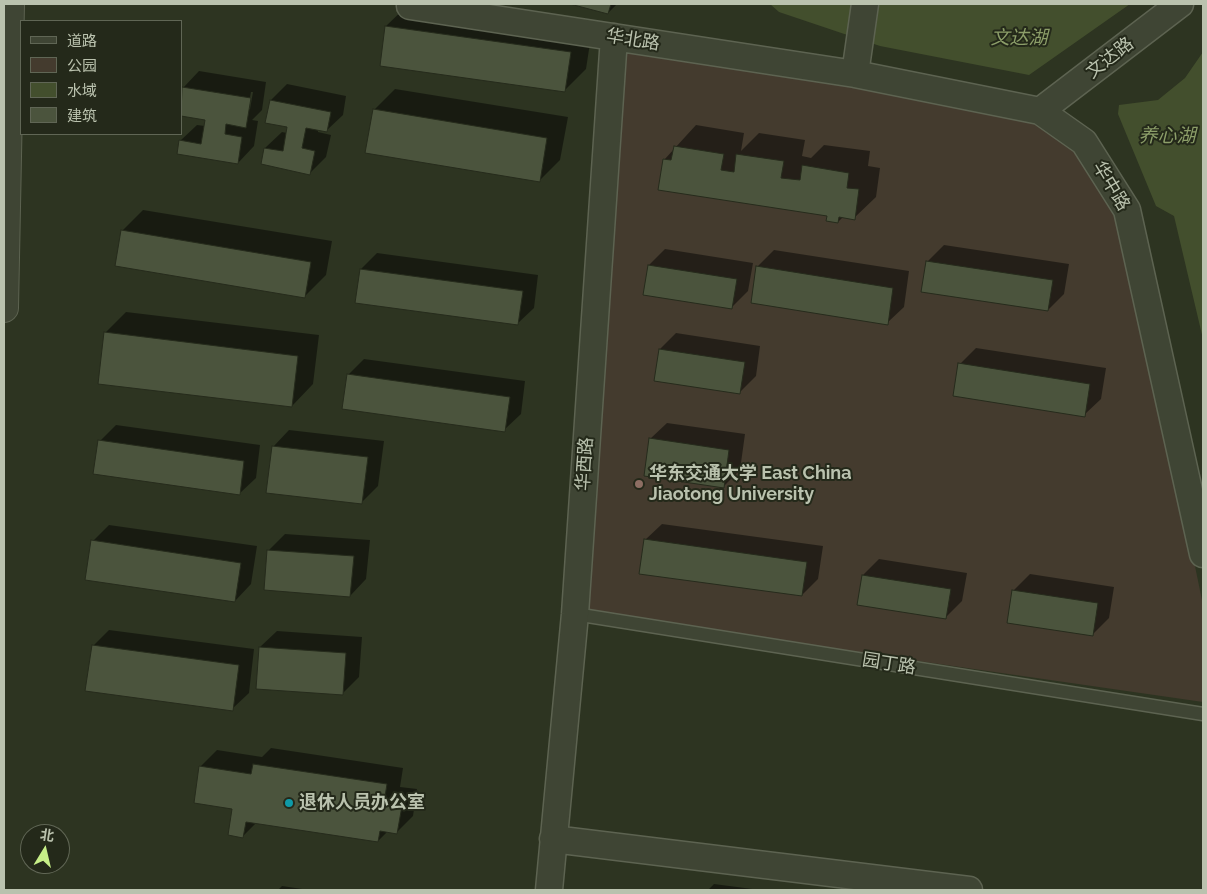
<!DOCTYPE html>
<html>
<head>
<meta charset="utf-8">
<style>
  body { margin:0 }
  #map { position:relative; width:1207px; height:894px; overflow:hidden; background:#2d3421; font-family:Raleway,"Noto Sans SC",sans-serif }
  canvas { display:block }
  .frame { position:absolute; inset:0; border:5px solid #bac2ae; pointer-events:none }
  .legend { position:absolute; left:20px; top:20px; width:162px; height:115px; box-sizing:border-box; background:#24291a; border:1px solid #606655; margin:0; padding:6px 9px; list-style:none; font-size:15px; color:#bac2ae }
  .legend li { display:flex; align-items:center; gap:10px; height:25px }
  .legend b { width:25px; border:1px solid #606655 }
  .north { position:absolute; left:20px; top:824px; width:50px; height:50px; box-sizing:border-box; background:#24291a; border:1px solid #606655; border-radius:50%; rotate:9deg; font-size:14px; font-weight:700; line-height:20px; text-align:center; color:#bac2ae }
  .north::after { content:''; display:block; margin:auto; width:18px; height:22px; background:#c6ee87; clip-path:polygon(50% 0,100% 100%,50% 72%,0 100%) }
</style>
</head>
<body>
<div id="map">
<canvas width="1207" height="894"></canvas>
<div class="frame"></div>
<ul class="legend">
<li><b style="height:6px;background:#3f4534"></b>道路</li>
<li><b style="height:14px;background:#443b2e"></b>公园</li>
<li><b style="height:14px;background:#434f2d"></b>水域</li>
<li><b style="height:14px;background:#4b543d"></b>建筑</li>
</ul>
<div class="north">北</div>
</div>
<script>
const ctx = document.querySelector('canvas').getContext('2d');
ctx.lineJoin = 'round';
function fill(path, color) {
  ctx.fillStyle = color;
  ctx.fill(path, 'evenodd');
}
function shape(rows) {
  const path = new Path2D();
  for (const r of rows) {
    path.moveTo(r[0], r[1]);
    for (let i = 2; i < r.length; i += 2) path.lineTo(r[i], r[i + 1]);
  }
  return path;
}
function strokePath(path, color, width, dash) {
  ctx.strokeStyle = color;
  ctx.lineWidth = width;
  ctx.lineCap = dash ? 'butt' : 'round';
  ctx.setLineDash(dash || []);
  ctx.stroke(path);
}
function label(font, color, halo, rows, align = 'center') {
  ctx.font = font + ' Raleway,"Noto Sans SC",sans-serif';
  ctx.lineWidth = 4;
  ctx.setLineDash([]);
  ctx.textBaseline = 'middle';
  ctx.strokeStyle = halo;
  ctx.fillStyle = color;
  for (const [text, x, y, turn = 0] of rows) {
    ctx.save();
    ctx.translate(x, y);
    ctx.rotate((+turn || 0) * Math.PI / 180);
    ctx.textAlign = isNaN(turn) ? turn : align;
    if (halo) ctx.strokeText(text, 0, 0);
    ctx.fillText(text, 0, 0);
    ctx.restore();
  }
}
const green = shape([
  [619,45,1037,117,1081,147,1122,212,1203,605,1203,702,578,612]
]);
const water = shape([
  [770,4,1130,4,1029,75,880,46,779,12],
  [1203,52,1203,339,1174,216,1156,206,1118,114,1119,105,1158,100,1185,78]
]);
const shadow = shape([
  [575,4,617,4,608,13],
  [408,5,592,30,586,69,565,90,386,26],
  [199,71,266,82,262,110,252,120,258,121,254,146,238,163,180,141,197,125,205,126,206,119,181,115,183,88],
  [251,92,253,92,250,109,248,109],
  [287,84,346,96,343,115,326,131,318,129,318,132,331,135,326,157,310,173,265,148,282,132,287,133,289,126,267,122,271,100],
  [395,89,568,117,560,160,539,181,374,110],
  [696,125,744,133,741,151,759,133,805,140,802,156,811,158,824,145,870,151,868,166,880,168,876,197,854,218,843,217,838,222,829,215,664,160],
  [143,210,332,241,326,275,304,297,122,231],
  [944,245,1069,264,1064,294,1048,310,927,262],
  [665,249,753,263,748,291,731,308,649,265],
  [774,250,909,271,904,307,887,323,757,267],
  [377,253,538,275,534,308,517,324,356,302,361,269],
  [126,312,319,335,313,384,292,406,105,333],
  [676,333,760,346,756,376,739,393,660,349],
  [976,348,1106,368,1101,399,1084,415,960,364],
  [364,359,525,381,521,414,504,430,348,375],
  [667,423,745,434,740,470,723,487,650,439],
  [116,425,260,445,256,478,239,494,100,441],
  [289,430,384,441,378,486,362,502,273,447],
  [662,524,823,546,818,579,802,595,645,540],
  [109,525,257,546,251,584,235,601,93,541],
  [285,534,370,540,366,579,350,596,266,589,269,550],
  [879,559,967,573,962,601,946,617,863,575],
  [1030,574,1114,587,1109,618,1093,634,1013,591],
  [109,630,254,649,249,693,232,709,93,646],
  [277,631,362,637,359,677,342,694,260,647],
  [271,748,403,768,400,787,417,789,413,816,397,832,388,831,378,841,257,822,243,836,234,807,201,766,217,750,262,757],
  [714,884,760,890,708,890],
  [282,886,309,890,278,890]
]);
const building = shape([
  [570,4,611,4,608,14,570,4],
  [385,26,571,52,565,92,380,66,385,26],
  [182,87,251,98,246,128,226,124,225,134,242,137,238,164,177,154,179,140,201,144,205,120,181,116,182,87],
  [270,100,331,112,327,132,306,128,302,148,315,151,310,175,261,164,264,148,283,151,287,127,265,123,270,100],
  [373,109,547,138,540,182,365,153,373,109],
  [674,146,724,154,721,170,734,172,736,154,784,161,781,178,800,180,802,165,849,173,847,188,859,189,855,220,839,217,838,223,826,221,827,216,658,190,663,159,671,160,674,146],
  [121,230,311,262,305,298,115,266,121,230],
  [926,261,1053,280,1048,311,921,292,926,261],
  [648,265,737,279,732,309,643,295,648,265],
  [756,266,893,288,888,325,751,303,756,266],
  [360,269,523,291,518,325,355,303,360,269],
  [104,332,298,356,292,407,98,384,104,332],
  [659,349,745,362,740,394,654,381,659,349],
  [958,363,1090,384,1085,417,953,396,958,363],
  [347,374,510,397,505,432,342,409,347,374],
  [649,438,729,450,724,488,644,476,649,438],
  [98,440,244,461,240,495,93,474,98,440],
  [272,446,368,457,362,504,266,493,272,446],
  [644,539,807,562,802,596,639,574,644,539],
  [91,540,241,563,235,602,85,580,91,540],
  [267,550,354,556,350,597,264,590,267,550],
  [862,575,951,589,946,619,857,605,862,575],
  [1012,590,1098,603,1093,636,1007,623,1012,590],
  [92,645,239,665,233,711,85,691,92,645],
  [259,647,346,653,343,695,256,689,259,647],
  [253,764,387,784,384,803,402,806,397,834,380,831,378,842,246,822,243,838,228,835,232,809,194,803,199,766,251,774,253,764]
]);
const service = shape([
  [575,614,1203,714]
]);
const minor = shape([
  [865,4,855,74,1040,111,1084,142,1127,210,1203,554],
  [410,6,855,74],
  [1040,111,1180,4],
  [553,839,969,890],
  [549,890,575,614,614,37]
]);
const tertiary = shape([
  [4,308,10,4]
]);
const markers = [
  [639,484,5,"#8d6e63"],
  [289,803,5,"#0f9aa8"]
];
const streetNames = [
  ["华北路",633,40,9],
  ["文达路",1110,58,-38],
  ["华中路",1111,186,59],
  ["华西路",585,464,-86],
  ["园丁路",889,664,9]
];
const poiNames = [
  ["华东交通大学 East China",649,474],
  ["Jiaotong University",649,495],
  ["退休人员办公室",299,803]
];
const waterNames = [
  ["文达湖",1019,38],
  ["养心湖",1167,136]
];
fill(green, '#443b2e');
fill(water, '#434f2d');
fill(shadow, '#0007');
fill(building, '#4b543d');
strokePath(building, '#262b1c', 1);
strokePath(service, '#5d6351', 15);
strokePath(minor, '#5d6351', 29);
strokePath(tertiary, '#5d6351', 30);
strokePath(service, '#3f4534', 12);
strokePath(minor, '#3f4534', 26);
strokePath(tertiary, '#3f4534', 28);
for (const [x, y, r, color] of markers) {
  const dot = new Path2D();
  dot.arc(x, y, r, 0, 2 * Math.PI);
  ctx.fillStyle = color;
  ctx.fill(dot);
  strokePath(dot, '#24291a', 2);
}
label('18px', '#bac2ae', '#24291a', streetNames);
label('bold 18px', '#bac2ae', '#24291a', poiNames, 'left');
label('italic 19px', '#8c9e69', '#24291a', waterNames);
</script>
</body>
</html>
